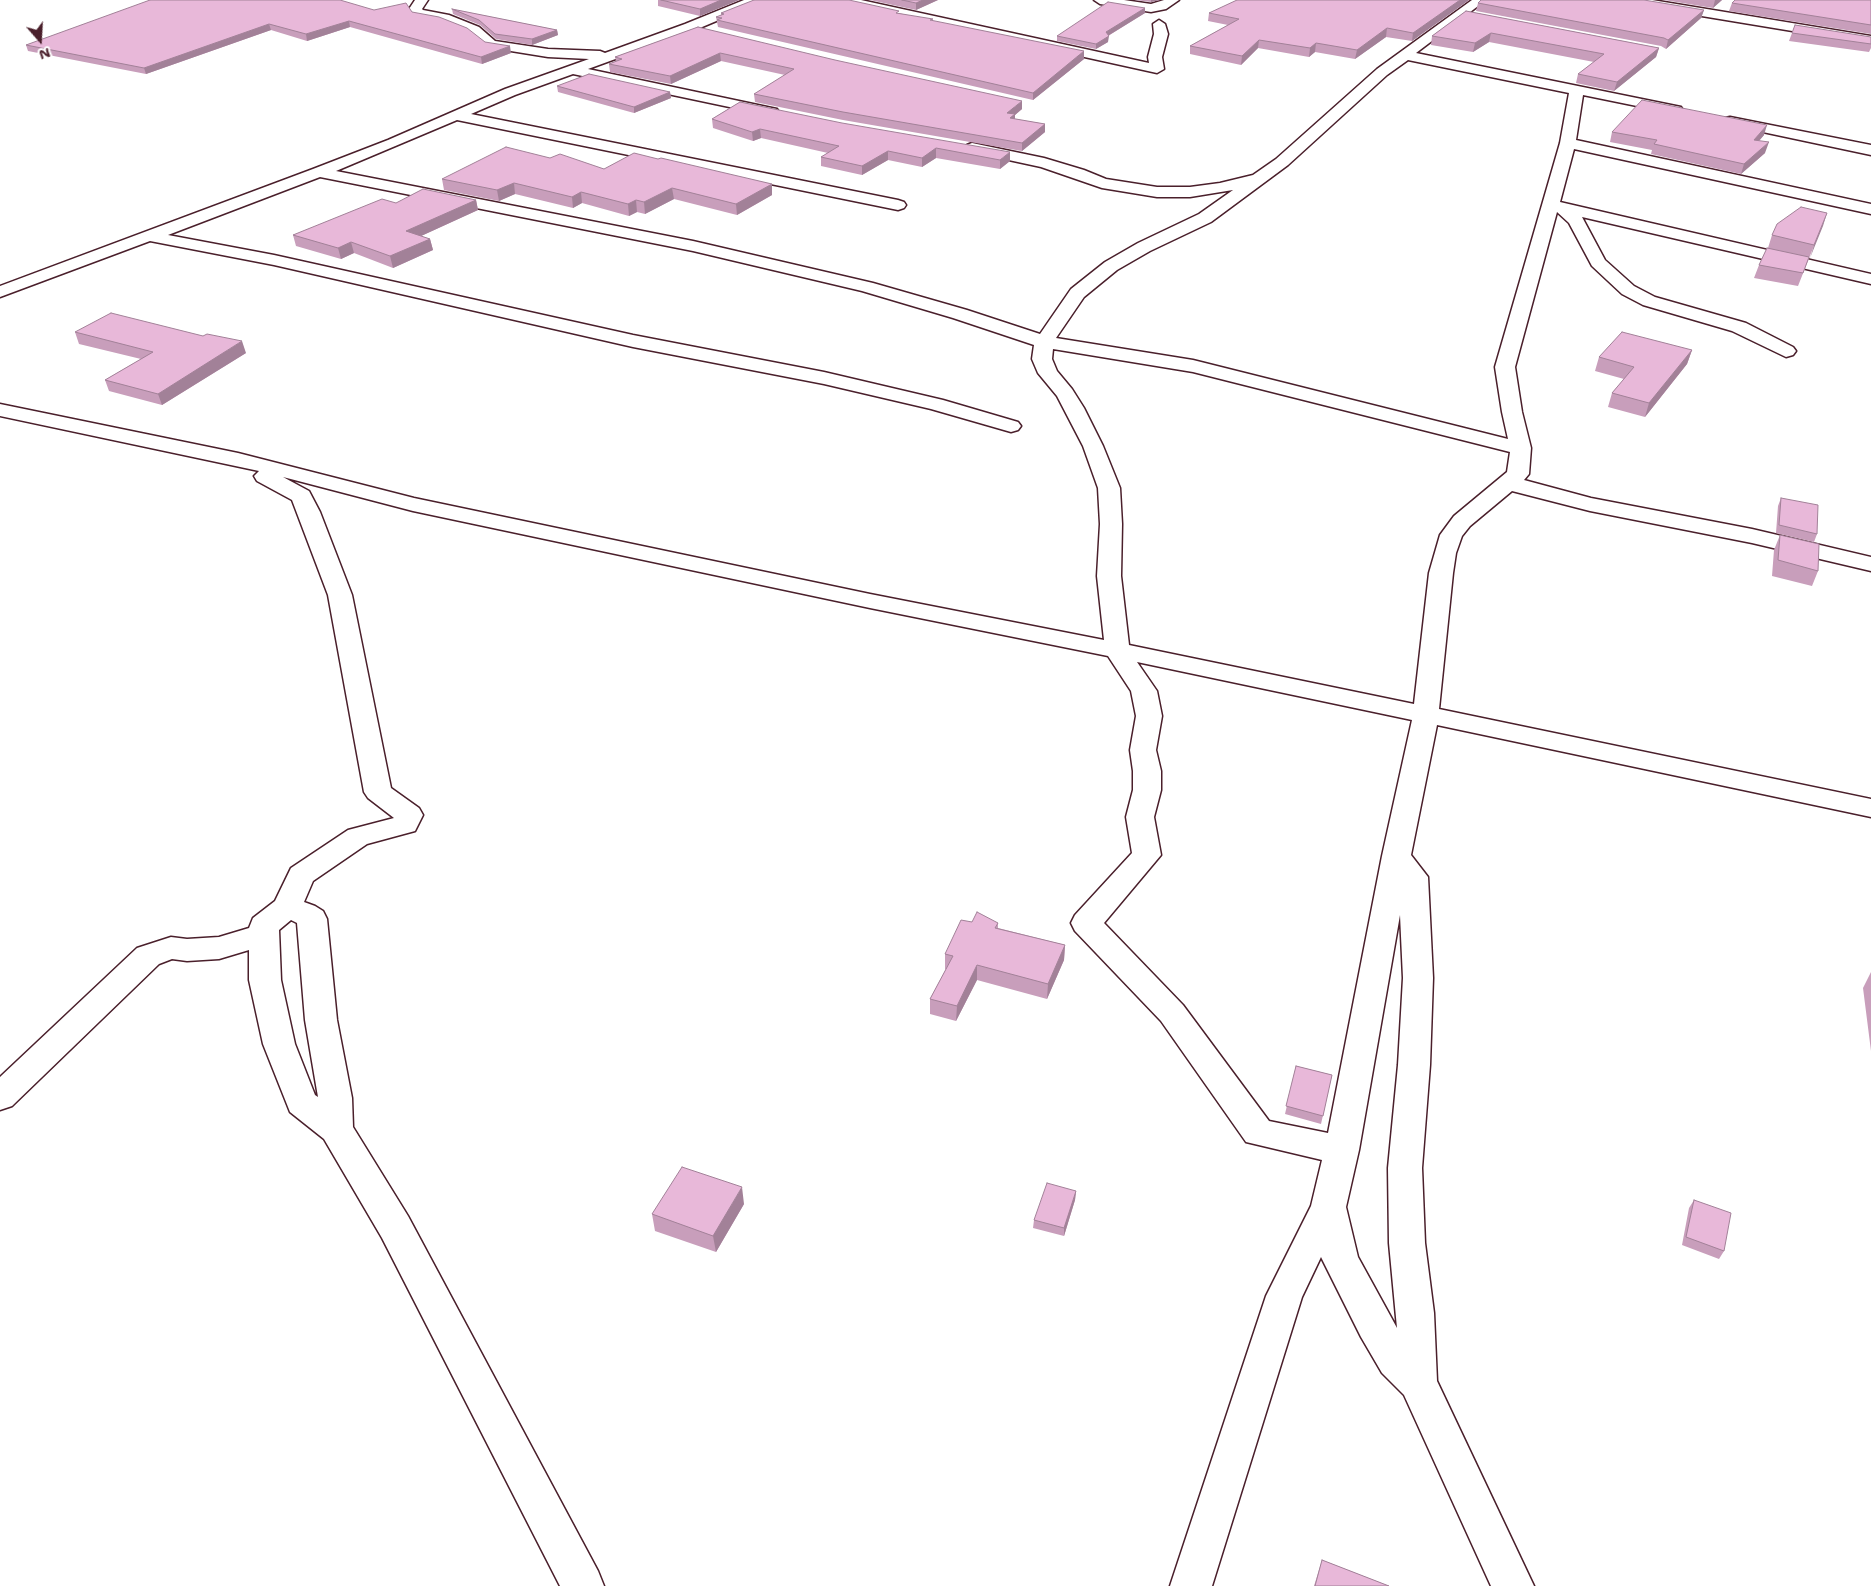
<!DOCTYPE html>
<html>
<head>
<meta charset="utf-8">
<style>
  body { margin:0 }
  #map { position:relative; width:1871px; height:1586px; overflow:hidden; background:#fff; font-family:"Shantell Sans",sans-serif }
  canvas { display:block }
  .north { position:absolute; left:15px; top:15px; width:50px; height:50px; -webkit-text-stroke:4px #fff; paint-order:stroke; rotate:161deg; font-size:14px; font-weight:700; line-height:20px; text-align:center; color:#4a1f2b }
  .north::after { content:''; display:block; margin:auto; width:18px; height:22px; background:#4a1f2b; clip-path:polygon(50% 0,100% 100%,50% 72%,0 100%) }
</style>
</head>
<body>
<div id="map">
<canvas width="1871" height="1586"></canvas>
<div class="north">N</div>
</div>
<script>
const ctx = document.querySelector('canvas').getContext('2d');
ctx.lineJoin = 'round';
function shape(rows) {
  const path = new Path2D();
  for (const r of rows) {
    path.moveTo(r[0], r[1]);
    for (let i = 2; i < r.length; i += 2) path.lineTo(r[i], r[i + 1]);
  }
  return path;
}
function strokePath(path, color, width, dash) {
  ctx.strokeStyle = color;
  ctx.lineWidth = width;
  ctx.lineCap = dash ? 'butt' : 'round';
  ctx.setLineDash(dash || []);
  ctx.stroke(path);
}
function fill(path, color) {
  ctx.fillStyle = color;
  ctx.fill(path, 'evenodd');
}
const minor = shape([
  [415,0,428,0,422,9,423,10,449,15,479,27,495,41,548,49,600,51,605,53,685,24,744,0,761,0,759,3,695,30,588,69,772,108,777,109,779,112,777,115,772,116,573,74,515,95,471,114,898,200,904,202,906,205,904,208,898,210,457,120,336,171,693,241,873,283,967,310,1040,334,1071,289,1105,262,1138,243,1199,214,1233,190,1190,197,1157,197,1102,188,1041,167,967,151,964,148,967,145,972,143,1044,158,1084,170,1106,179,1157,187,1190,187,1220,183,1253,175,1276,159,1377,69,1472,0,1486,0,1416,53,1676,106,1681,107,1683,110,1681,113,1676,114,1583,95,1576,140,1871,204,1871,214,1574,149,1560,202,1871,274,1871,284,1582,217,1605,260,1634,286,1655,297,1746,323,1793,347,1796,351,1793,355,1786,357,1732,331,1643,305,1622,294,1592,266,1569,223,1557,212,1515,367,1522,412,1531,448,1529,474,1524,480,1591,498,1752,529,1871,557,1871,571,1752,543,1590,511,1512,491,1470,526,1462,536,1456,553,1453,573,1439,709,1871,799,1871,817,1437,725,1411,855,1428,877,1433,978,1430,1065,1422,1168,1425,1243,1434,1313,1437,1381,1534,1586,1491,1586,1404,1395,1382,1373,1361,1337,1321,1257,1302,1297,1212,1586,1170,1586,1266,1296,1311,1206,1322,1160,1246,1142,1161,1021,1075,931,1071,923,1075,915,1132,853,1126,817,1133,790,1133,771,1130,750,1136,716,1131,691,1108,656,870,608,413,511,283,477,309,491,320,512,352,595,391,788,419,808,423,815,415,831,367,844,313,881,304,902,315,906,323,911,327,919,337,1020,352,1098,353,1127,408,1216,598,1571,604,1586,560,1586,382,1238,324,1139,290,1112,263,1044,249,980,249,950,219,959,187,961,172,959,159,964,12,1106,0,1110,0,1077,137,948,171,937,187,939,219,937,249,928,253,918,275,901,291,868,348,830,394,818,368,798,364,792,328,595,292,500,257,481,254,476,259,471,0,416,0,404,238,453,414,498,870,594,1104,640,1097,576,1100,524,1098,488,1083,446,1057,396,1038,373,1032,359,1034,345,953,318,862,291,693,251,320,177,168,235,274,255,633,335,824,372,943,400,1018,422,1021,426,1018,430,1011,432,931,409,824,384,633,347,274,265,150,241,0,297,0,286,313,169,388,140,505,89,589,59,548,57,486,47,469,33,441,21,414,16,409,9,415,0],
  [1408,60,1569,93,1560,143,1495,367,1502,412,1508,439,1193,360,1056,338,1084,297,1117,270,1150,251,1211,222,1288,165,1387,75,1408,60],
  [1053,349,1193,372,1510,452,1507,472,1454,516,1440,535,1429,573,1414,704,1129,645,1121,576,1122,524,1120,488,1103,446,1084,408,1072,389,1057,371,1052,359,1053,349],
  [1137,662,1412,720,1382,856,1328,1133,1269,1121,1183,1005,1104,923,1161,855,1154,817,1161,790,1161,771,1156,750,1162,716,1157,691,1137,662],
  [1400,915,1403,978,1398,1065,1388,1168,1389,1243,1397,1328,1358,1257,1346,1207,1359,1150,1400,915],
  [291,920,297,923,305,1020,318,1097,315,1095,295,1044,281,980,279,930,291,920],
  [838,0,861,0,1149,63,1148,57,1154,34,1153,24,1159,20,1165,24,1168,34,1162,57,1164,69,1157,73,844,4,838,0],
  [1094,0,1124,0,1151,4,1164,0,1179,0,1166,9,1151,12,1100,4,1094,0],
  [1623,0,1652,0,1871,36,1871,44,1629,4,1623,0],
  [1730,117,1871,145,1871,155,1725,124,1723,121,1725,118,1730,117]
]);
const wall = shape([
  [658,0,739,0,700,16,658,6],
  [870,0,938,0,916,10],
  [1135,0,1160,0,1151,2],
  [1469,0,1412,41,1386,37,1355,59,1315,52,1309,57,1258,48,1241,65,1190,54,1190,46,1228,25,1208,21,1209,13],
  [1664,0,1722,0,1713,8],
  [1871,0,1871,34,1729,11,1732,3],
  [1478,3,1704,10,1701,18,1666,49,1661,46,1476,11],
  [1145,8,1145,13,1108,36,1108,42,1096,49,1057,41,1057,36],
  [452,9,557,30,558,35,532,45,496,39,480,25,453,14],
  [374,10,412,12,511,53,482,64,350,27,307,41,271,30,146,74,28,51,26,45],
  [1466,11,1659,48,1656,57,1614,91,1576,83,1578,74,1594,62,1489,42,1473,52,1431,45,1432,36],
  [721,13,899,13,1084,59,1033,100,718,27,716,17,721,16],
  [698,27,1022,109,1015,115,1015,119,1045,124,1045,132,1022,151,843,120,755,102,754,94,785,75,721,61,671,84,610,72,609,64,616,61,615,57],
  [1792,33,1871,37,1871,48,1869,52,1789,41],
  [557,86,670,92,671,98,634,113,558,92],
  [740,102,1010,161,1000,169,936,158,922,167,888,160,862,175,821,166,821,157,828,153,761,138,753,141,713,128,712,119],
  [1612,132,1764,135,1759,141,1765,153,1741,174,1651,154,1652,150,1610,142],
  [550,158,604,169,772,184,772,195,737,215,674,199,645,214,637,212,629,216,582,203,573,208,515,194,499,201,444,190,442,179],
  [476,200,478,210,421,236,430,239,433,250,393,268,354,253,341,259,296,246,293,235,396,203],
  [1827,213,1798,286,1754,278,1759,265,1768,248,1772,235],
  [75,332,246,353,162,405,109,391,105,380,141,359,79,344],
  [1692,350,1687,364,1645,417,1608,407,1612,393,1624,379,1595,371,1599,357],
  [1781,498,1817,534,1814,542,1776,533,1778,506],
  [1780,535,1818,571,1812,586,1772,576,1774,550],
  [972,922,998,923,998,928,1065,945,1064,960,1047,999,977,980,956,1021,930,1014,930,999,946,969,945,969,945,954],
  [1871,972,1871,1051,1863,988],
  [1296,1066,1332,1075,1321,1124,1285,1114],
  [1076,1191,1075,1200,1064,1236,1033,1228,1034,1220],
  [1694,1200,1724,1251,1719,1259,1682,1245,1689,1208],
  [744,1204,716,1252,655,1231,652,1214],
  [1322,1560,1389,1586,1314,1586]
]);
const shadedWall = shape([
  [721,0,739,0,700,16,700,9],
  [923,0,938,0,916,10,916,3],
  [1151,0,1160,0,1151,2],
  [1460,0,1469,0,1412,41,1413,33],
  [1715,0,1722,0,1713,8],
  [1145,8,1145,13,1106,37,1106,32],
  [1704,10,1701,18,1666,49,1668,40],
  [349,21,350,27,307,41,306,34],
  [269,24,271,30,146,74,144,68],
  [1387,28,1386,37,1355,59,1357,50],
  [557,30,558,35,532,45,532,39],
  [1491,33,1489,42,1473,52,1475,43],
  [1109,36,1108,42,1096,49,1096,44],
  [1259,40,1258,48,1241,65,1242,56],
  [1316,43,1315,52,1309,57,1310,48],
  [510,46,511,53,482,64,481,57],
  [1659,48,1656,57,1614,91,1617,82],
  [1084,51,1084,59,1033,100,1033,93],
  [720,53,721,61,671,84,670,76],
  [670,92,671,98,634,113,634,107],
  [1022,101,1022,109,1015,115,1015,122,1007,121,1007,113],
  [1045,124,1045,132,1022,151,1022,143],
  [1767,125,1764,135,1751,150,1754,140],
  [760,129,761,138,753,141,752,132],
  [1769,142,1765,153,1741,174,1744,164],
  [936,148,936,158,922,167,922,158],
  [888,151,888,160,862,175,862,166],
  [1010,152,1010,161,1000,169,1000,160],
  [514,183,515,194,499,201,497,190],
  [772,184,772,195,737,215,736,204],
  [672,188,674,199,645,214,644,202],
  [581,192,582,203,573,208,572,197],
  [476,200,478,210,408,242,406,231],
  [636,200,637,212,629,216,628,204],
  [1827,213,1823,226,1810,258,1814,245],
  [430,239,433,250,393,268,390,256],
  [351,242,354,253,341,259,338,248],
  [242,341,246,353,162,405,158,394],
  [1692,350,1687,364,1645,417,1649,403],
  [1065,945,1064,960,1047,999,1048,984],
  [977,965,977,980,956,1021,957,1006],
  [742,1187,744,1204,716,1252,713,1236],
  [1076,1191,1075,1200,1064,1236,1064,1228]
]);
const building = shape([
  [150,0,340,0,374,10,406,3,412,12,439,17,467,28,485,42,510,46,481,57,349,21,306,34,269,24,144,68,26,45,150,0],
  [661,0,721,0,700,9,661,0],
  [754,0,849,0,899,11,896,13,933,19,930,20,1084,51,1033,93,717,20,722,18,716,17,724,14,721,13,754,0],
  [902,0,923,0,916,3,902,0],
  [1237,0,1460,0,1413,33,1387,28,1357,50,1316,43,1310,48,1259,40,1242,56,1190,46,1239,19,1209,13,1237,0],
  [1481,0,1644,0,1704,10,1668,40,1664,38,1478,3,1481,0],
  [1735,0,1871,0,1871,25,1732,3,1735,0],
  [1108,2,1145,8,1106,32,1109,36,1096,44,1057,36,1108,2],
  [452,9,557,30,532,39,495,34,479,20,452,9],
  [1466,11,1659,48,1617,82,1578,74,1604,54,1491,33,1475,43,1432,36,1466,11],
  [1795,25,1871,37,1871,44,1792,33,1795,25],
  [698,27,835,60,1022,101,1007,113,1015,114,1010,118,1045,124,1022,143,843,112,754,94,794,69,720,53,670,76,609,64,622,59,615,57,698,27],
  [589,74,670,92,634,107,557,86,589,74],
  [1642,100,1767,125,1754,140,1769,142,1744,164,1654,144,1657,140,1612,132,1642,100],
  [740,102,842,123,1010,152,1000,160,936,148,922,158,888,151,862,166,821,157,839,146,760,129,752,132,712,119,740,102],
  [506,147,550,158,560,154,604,169,634,153,658,159,661,158,772,184,736,204,672,188,644,202,636,200,628,204,581,192,572,197,514,183,497,190,442,179,506,147],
  [423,189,476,200,406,231,430,239,390,256,351,242,338,248,293,235,382,199,396,203,423,189],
  [1801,207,1827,213,1814,245,1772,235,1777,224,1801,207],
  [1767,248,1809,257,1803,273,1759,265,1767,248],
  [111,313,203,336,207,334,242,341,158,394,105,380,153,352,75,332,111,313],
  [1622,332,1692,350,1649,403,1612,393,1634,367,1599,357,1622,332],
  [1781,498,1818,505,1817,534,1779,525,1781,498],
  [1780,535,1819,544,1818,571,1778,560,1780,535],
  [977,912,998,923,995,928,1065,945,1048,984,977,965,957,1006,930,999,953,956,945,954,961,920,972,922,977,912],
  [1296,1066,1332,1075,1323,1116,1286,1106,1296,1066],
  [682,1167,742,1187,713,1236,652,1214,682,1167],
  [1047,1183,1076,1191,1064,1228,1034,1220,1047,1183],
  [1694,1200,1731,1213,1724,1251,1686,1237,1694,1200],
  [1322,1560,1389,1586,1315,1586,1322,1560]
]);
strokePath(minor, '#4a1f2b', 3);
fill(minor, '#fff');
fill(wall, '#c89ebb');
fill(shadedWall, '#a28198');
fill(building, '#e8b8d9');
strokePath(building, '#a28198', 1);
</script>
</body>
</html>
